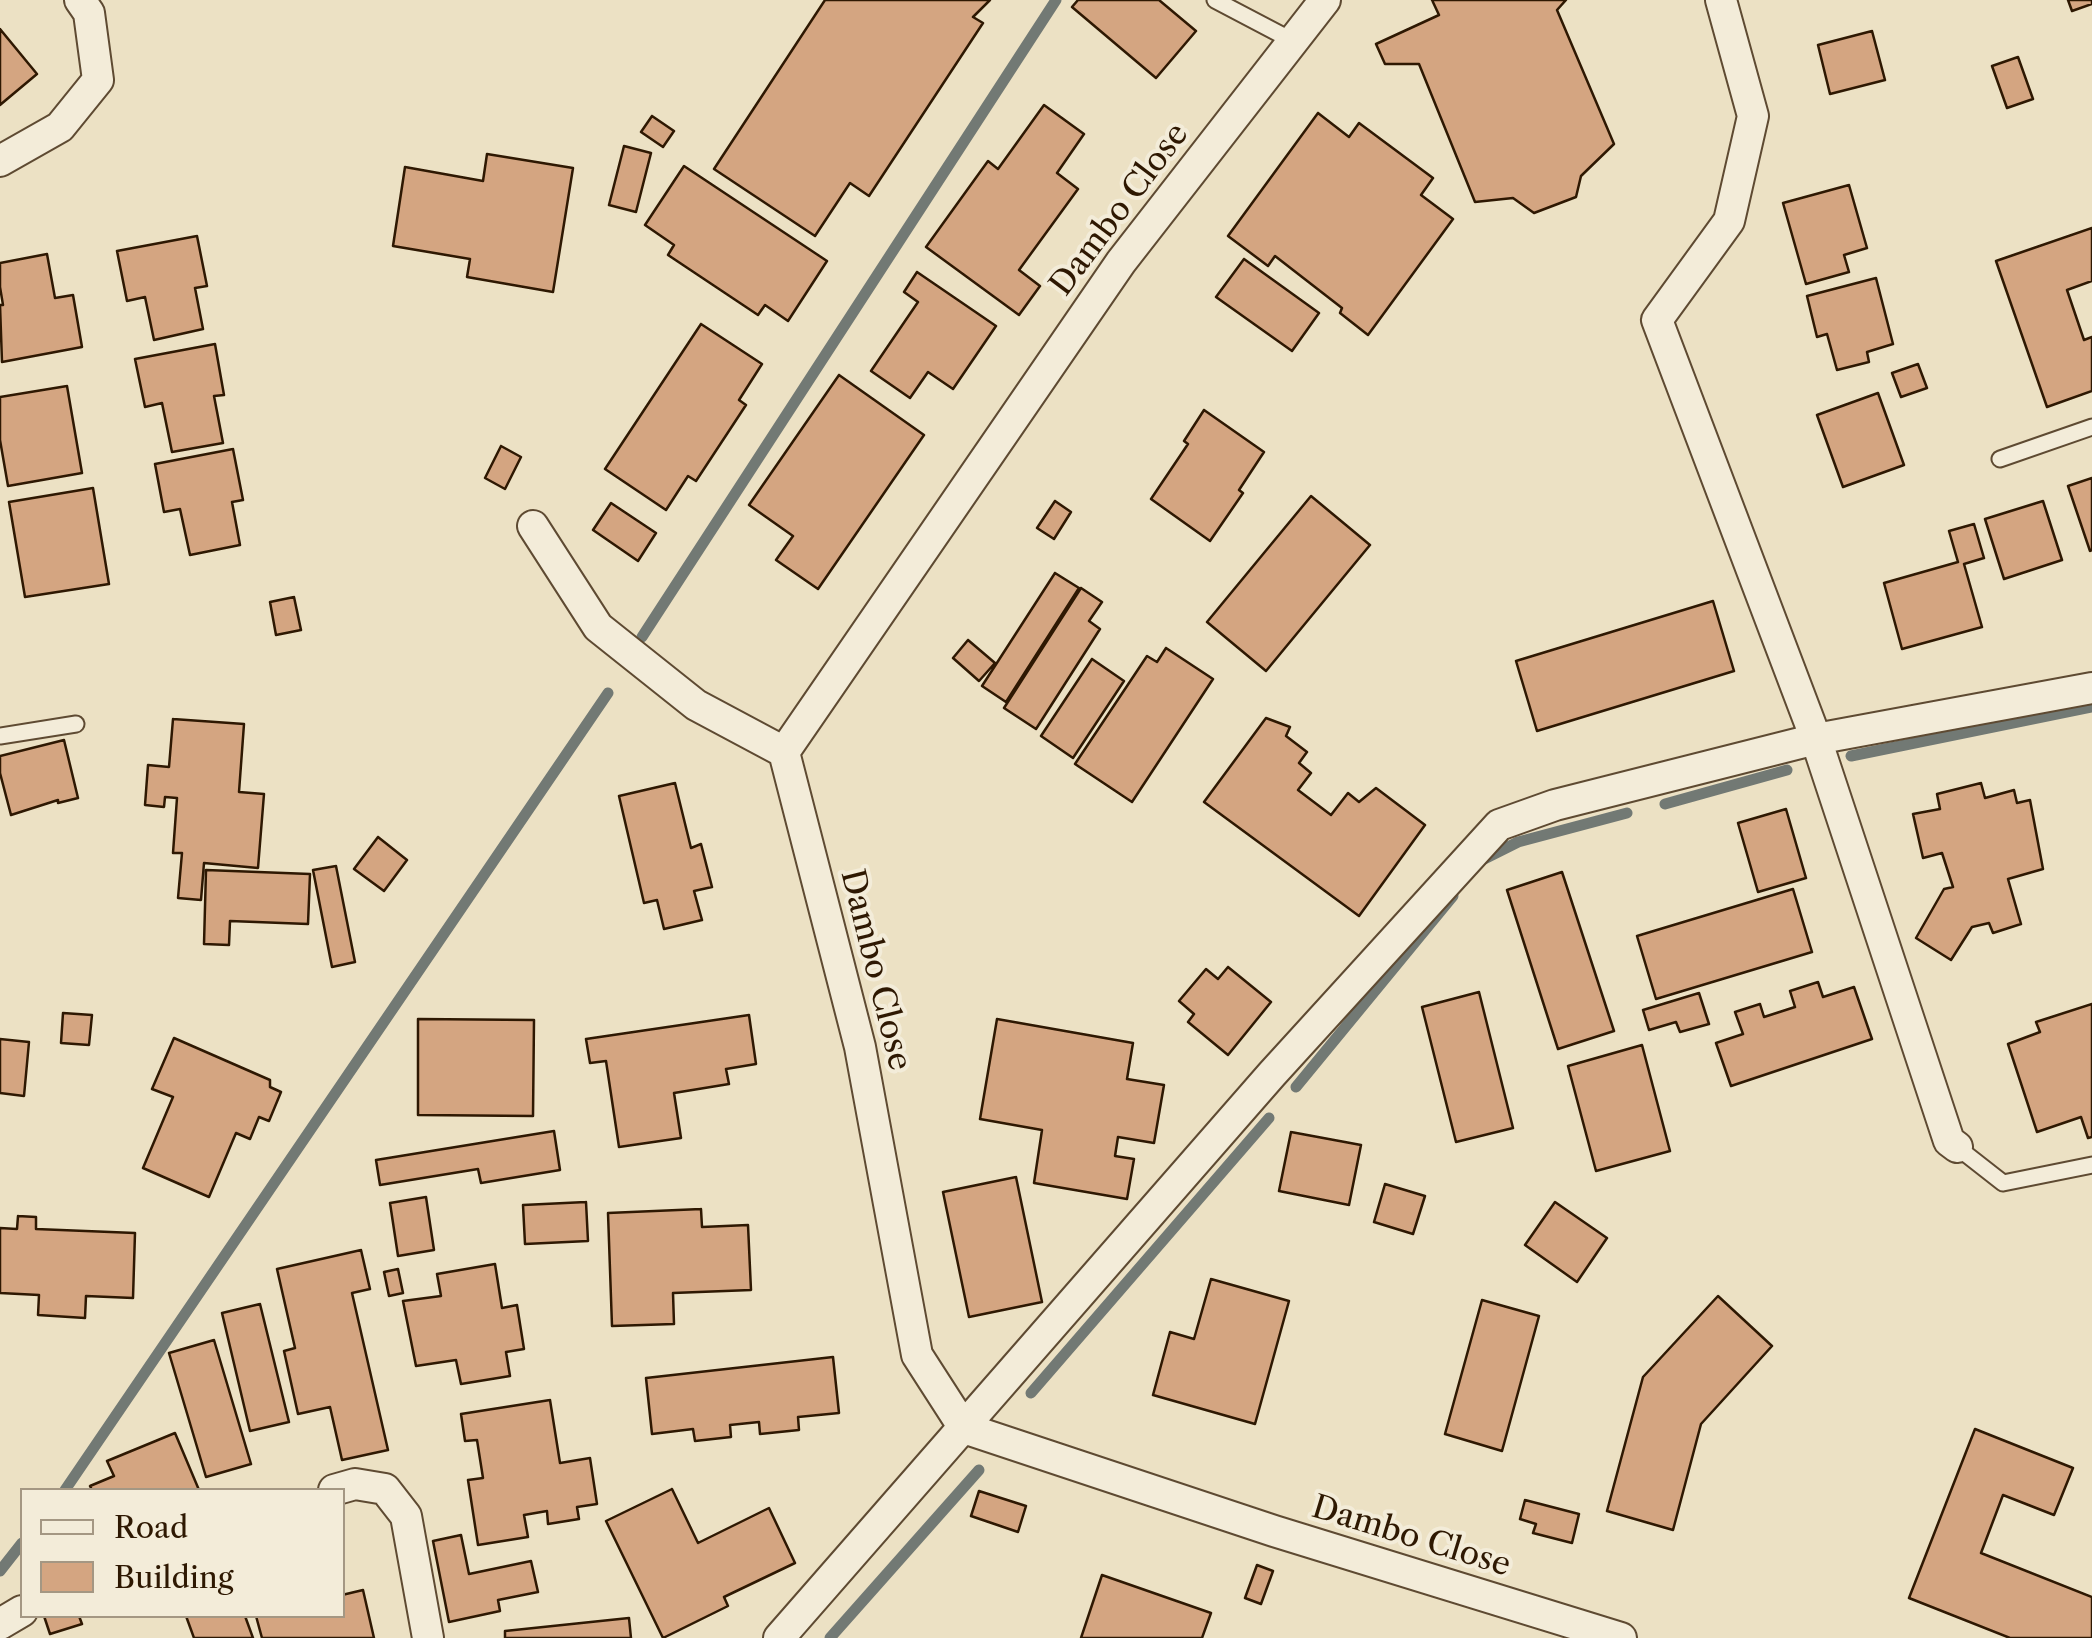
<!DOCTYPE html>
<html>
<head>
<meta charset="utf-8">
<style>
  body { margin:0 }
  #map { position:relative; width:2092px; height:1638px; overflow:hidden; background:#ece1c4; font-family:"Libre Caslon Text",serif }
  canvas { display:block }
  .legend { position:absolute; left:20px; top:1488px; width:325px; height:130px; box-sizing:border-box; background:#f3ecd9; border:2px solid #a49783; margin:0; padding:12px 18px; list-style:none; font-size:30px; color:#2e1802 }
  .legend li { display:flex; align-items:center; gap:20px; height:50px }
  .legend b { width:50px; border:2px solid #a49783 }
</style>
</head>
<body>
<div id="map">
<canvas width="2092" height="1638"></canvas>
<ul class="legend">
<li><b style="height:12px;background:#f3ecd9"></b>Road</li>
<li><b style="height:28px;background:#d4a581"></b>Building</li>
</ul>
</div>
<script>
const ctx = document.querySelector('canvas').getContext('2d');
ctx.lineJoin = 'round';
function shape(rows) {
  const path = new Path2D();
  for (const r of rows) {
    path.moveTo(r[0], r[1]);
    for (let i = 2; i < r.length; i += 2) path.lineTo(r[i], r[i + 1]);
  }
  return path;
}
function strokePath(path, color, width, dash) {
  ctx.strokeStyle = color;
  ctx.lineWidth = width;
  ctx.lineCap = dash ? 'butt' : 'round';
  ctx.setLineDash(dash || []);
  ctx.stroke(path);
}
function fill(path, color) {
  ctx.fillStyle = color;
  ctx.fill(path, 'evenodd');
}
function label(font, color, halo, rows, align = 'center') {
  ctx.font = font + ' "Libre Caslon Text",serif';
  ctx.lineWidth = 8;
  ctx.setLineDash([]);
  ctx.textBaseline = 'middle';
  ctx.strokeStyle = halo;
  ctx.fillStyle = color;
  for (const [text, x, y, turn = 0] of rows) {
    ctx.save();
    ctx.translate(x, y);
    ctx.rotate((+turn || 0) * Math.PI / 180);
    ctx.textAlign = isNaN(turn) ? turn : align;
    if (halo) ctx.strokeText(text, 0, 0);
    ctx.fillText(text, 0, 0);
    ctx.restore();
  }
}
const stream = shape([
  [642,637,1056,0],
  [1851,756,2092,707],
  [1665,804,1787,770],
  [1484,859,1518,842,1627,813],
  [1296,1087,1453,896],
  [1031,1393,1269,1118],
  [65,1490,608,693],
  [0,1571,22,1543],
  [830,1638,979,1470]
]);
const building = shape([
  [825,0,990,0,973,17,983,23,869,196,850,183,815,236,714,169,825,0],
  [1078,0,1159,0,1196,31,1156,78,1072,7,1078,0],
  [1432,0,1566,0,1557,10,1614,144,1581,176,1576,197,1534,213,1513,198,1475,202,1419,64,1385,64,1376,44,1439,15,1432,0],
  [2068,0,2092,0,2092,4,2072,11,2068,0],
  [0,29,37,74,0,105,0,29],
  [1872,31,1885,80,1830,94,1818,45,1872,31],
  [2018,57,2033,99,2007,108,1992,66,2018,57],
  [1044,105,1084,134,1057,173,1078,189,1019,270,1040,286,1019,315,926,247,988,161,998,169,1044,105],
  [1318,113,1349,137,1359,123,1433,178,1421,195,1453,219,1368,335,1340,313,1342,308,1275,256,1268,266,1228,236,1318,113],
  [652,116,674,131,663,147,641,132,652,116],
  [624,146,651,153,636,212,609,205,624,146],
  [487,154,573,168,553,292,467,277,470,259,393,246,405,167,483,181,487,154],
  [684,166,827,261,788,321,765,305,758,315,668,255,674,245,645,225,684,166],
  [1849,185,1867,248,1844,255,1849,272,1806,284,1783,203,1849,185],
  [2092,228,2092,281,2067,290,2084,340,2092,337,2092,391,2047,407,1996,261,2092,228],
  [197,236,207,286,195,288,203,329,154,340,145,297,127,301,117,251,197,236],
  [47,254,55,298,73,295,82,347,2,362,0,305,3,305,0,287,0,263,47,254],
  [1244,259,1319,313,1292,351,1216,297,1244,259],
  [917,272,996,326,953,389,928,372,910,398,871,371,918,302,904,292,917,272],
  [1876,278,1893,344,1867,352,1869,362,1837,370,1827,334,1817,337,1807,296,1876,278],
  [701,324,762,364,739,400,746,405,696,481,688,476,666,510,605,469,701,324],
  [215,344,224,395,214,396,223,443,172,452,162,403,145,407,135,359,215,344],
  [1918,364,1927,388,1901,397,1892,373,1918,364],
  [839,375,924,435,818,589,776,560,793,536,749,505,839,375],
  [67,386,82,473,8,486,0,440,0,397,67,386],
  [1878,393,1904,465,1843,487,1817,415,1878,393],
  [1204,410,1264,452,1239,490,1243,493,1210,541,1151,499,1188,444,1184,441,1204,410],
  [501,446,521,457,505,489,485,478,501,446],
  [233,449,243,500,232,502,240,545,190,555,180,509,164,512,155,464,233,449],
  [2092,478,2092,550,2090,551,2068,486,2092,478],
  [93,488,109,584,25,597,9,502,93,488],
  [1311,496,1370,545,1266,671,1207,622,1311,496],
  [1055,501,1071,512,1054,539,1037,528,1055,501],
  [2043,501,2062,560,2004,579,1985,519,2043,501],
  [611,503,656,533,638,561,593,530,611,503],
  [1974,524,1984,558,1964,564,1982,627,1902,649,1884,583,1958,562,1949,531,1974,524],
  [1055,573,1079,588,1006,702,982,686,1055,573],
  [1081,588,1102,602,1089,621,1100,629,1036,729,1004,708,1081,588],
  [294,597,301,630,276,635,270,602,294,597],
  [1713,601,1734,671,1537,731,1516,661,1713,601],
  [968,640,995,663,979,681,953,658,968,640],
  [1166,648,1213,679,1132,802,1075,764,1147,656,1157,662,1166,648],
  [1092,659,1124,681,1073,758,1041,736,1092,659],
  [1266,718,1290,727,1286,736,1307,752,1299,763,1311,773,1298,790,1331,815,1348,793,1359,802,1376,788,1425,825,1359,916,1204,802,1266,718],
  [173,719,244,724,239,792,264,794,258,868,204,863,201,900,178,898,182,853,173,853,177,798,165,797,164,807,145,805,148,765,169,767,173,719],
  [64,740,78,798,58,803,58,800,11,815,0,773,0,756,64,740],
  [675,783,691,848,701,844,712,887,694,891,702,920,664,929,657,900,644,903,619,796,675,783],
  [1981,783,1985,798,2014,790,2017,803,2030,800,2043,869,2008,879,2021,924,1993,933,1989,923,1972,927,1951,960,1916,938,1944,889,1953,887,1942,853,1923,858,1913,814,1940,809,1937,794,1981,783],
  [1786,809,1806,878,1758,892,1738,823,1786,809],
  [378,837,407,860,384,891,354,869,378,837],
  [336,866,355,962,332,967,313,870,336,866],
  [206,870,310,874,308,924,230,921,229,945,204,944,206,870],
  [1562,872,1614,1031,1558,1049,1507,890,1562,872],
  [1793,889,1812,952,1656,999,1637,936,1793,889],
  [1228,967,1271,1002,1228,1055,1188,1022,1194,1014,1179,1001,1206,969,1218,979,1228,967],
  [1818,982,1823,997,1854,987,1872,1039,1731,1086,1716,1043,1743,1034,1735,1012,1760,1004,1764,1017,1795,1007,1790,991,1818,982],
  [1479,992,1513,1128,1456,1142,1422,1007,1479,992],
  [1699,993,1709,1024,1680,1032,1676,1022,1649,1030,1643,1010,1699,993],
  [2092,1004,2092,1137,2088,1138,2081,1117,2037,1132,2008,1044,2040,1032,2036,1022,2092,1004],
  [63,1013,92,1015,89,1045,61,1043,63,1013],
  [749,1015,756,1064,726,1069,729,1084,674,1093,681,1138,619,1147,606,1061,590,1063,586,1039,749,1015],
  [418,1019,534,1020,533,1116,418,1115,418,1019],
  [997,1019,1133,1043,1127,1079,1164,1085,1154,1143,1118,1137,1115,1156,1134,1159,1127,1199,1034,1183,1042,1130,980,1119,997,1019],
  [174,1038,270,1080,270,1087,281,1092,269,1121,259,1117,250,1139,236,1133,209,1197,143,1168,173,1097,152,1089,174,1038],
  [0,1039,29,1042,24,1096,0,1093,0,1039],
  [1642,1045,1670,1151,1596,1171,1568,1066,1642,1045],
  [554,1131,560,1170,481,1183,478,1169,380,1185,376,1160,554,1131],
  [1291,1132,1361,1145,1349,1205,1279,1191,1291,1132],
  [1016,1177,1042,1302,969,1317,943,1192,1016,1177],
  [1385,1184,1425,1196,1413,1234,1374,1222,1385,1184],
  [426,1197,434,1250,398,1256,390,1203,426,1197],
  [586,1202,588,1241,525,1244,523,1205,586,1202],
  [1555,1202,1607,1238,1577,1282,1525,1245,1555,1202],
  [701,1209,702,1227,748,1225,751,1290,673,1293,674,1324,612,1326,608,1213,701,1209],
  [18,1216,36,1217,36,1229,135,1233,133,1298,86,1296,85,1318,38,1315,39,1295,0,1293,0,1228,17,1229,18,1216],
  [361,1250,370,1289,352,1293,388,1450,342,1460,330,1407,298,1414,284,1351,295,1348,277,1269,361,1250],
  [495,1264,502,1308,517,1305,524,1349,506,1352,510,1376,461,1384,456,1360,416,1366,403,1301,441,1296,437,1274,495,1264],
  [398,1269,403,1293,389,1296,384,1272,398,1269],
  [1211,1279,1289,1301,1255,1424,1153,1395,1170,1332,1194,1339,1211,1279],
  [1718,1296,1772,1346,1701,1424,1673,1530,1607,1511,1643,1377,1718,1296],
  [1482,1300,1539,1316,1502,1451,1445,1434,1482,1300],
  [260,1304,289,1422,250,1431,222,1313,260,1304],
  [214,1340,251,1464,206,1477,169,1353,214,1340],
  [833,1357,839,1413,798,1417,799,1430,760,1434,759,1422,730,1425,731,1437,695,1441,693,1429,652,1434,646,1378,833,1357],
  [550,1400,560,1463,590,1458,597,1504,577,1507,579,1519,548,1524,547,1511,524,1515,528,1537,478,1545,468,1480,483,1478,477,1440,465,1441,461,1414,550,1400],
  [1975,1429,2073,1468,2054,1515,2003,1495,1981,1553,2092,1597,2092,1638,2010,1638,1909,1598,1975,1429],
  [175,1433,199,1490,92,1490,90,1486,114,1476,107,1461,175,1433],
  [672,1489,698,1543,769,1508,795,1563,724,1597,728,1606,663,1638,606,1521,672,1489],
  [979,1491,1026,1506,1018,1532,971,1516,979,1491],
  [1525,1500,1579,1514,1572,1543,1533,1533,1536,1524,1520,1519,1525,1500],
  [461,1535,469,1574,531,1561,538,1592,498,1600,500,1611,449,1622,433,1541,461,1535],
  [1257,1565,1273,1571,1261,1604,1245,1598,1257,1565],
  [1102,1575,1211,1613,1202,1638,1081,1638,1102,1575],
  [363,1590,374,1638,262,1638,256,1616,342,1616,342,1595,363,1590],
  [44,1616,79,1616,82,1624,50,1634,44,1616],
  [186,1616,245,1616,253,1638,194,1638,186,1616],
  [629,1618,631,1638,505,1638,505,1631,629,1618]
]);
const service = shape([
  [1215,0,1293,41],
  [2000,459,2092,427],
  [0,736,76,724],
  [1957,1147,2003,1183,2092,1165]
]);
const minor = shape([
  [1325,0,1121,262,784,752,860,1047,917,1355,964,1428,1274,1531,1621,1638],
  [1721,0,1753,116,1729,221,1657,320,1816,739,1949,1141,1957,1147],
  [0,161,60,127,98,80,89,13,80,0],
  [533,526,598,627,696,705,784,752],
  [334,1490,355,1484,385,1489,406,1516,428,1638],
  [0,1624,22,1611],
  [779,1638,1272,1074,1499,825,1555,805,1816,739,2092,688]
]);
const streetNames = [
  ["Dambo Close",1120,210,-53],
  ["Dambo Close",875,970,76],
  ["Dambo Close",1411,1537,17]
];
strokePath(stream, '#727974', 11);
fill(building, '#d4a581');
strokePath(building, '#2e1802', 2.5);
strokePath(service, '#5e4a32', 19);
strokePath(minor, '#5e4a32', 34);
strokePath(service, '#f3ecd9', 15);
strokePath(minor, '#f3ecd9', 30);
label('32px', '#2e1802', '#f3ecd9', streetNames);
</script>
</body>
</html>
